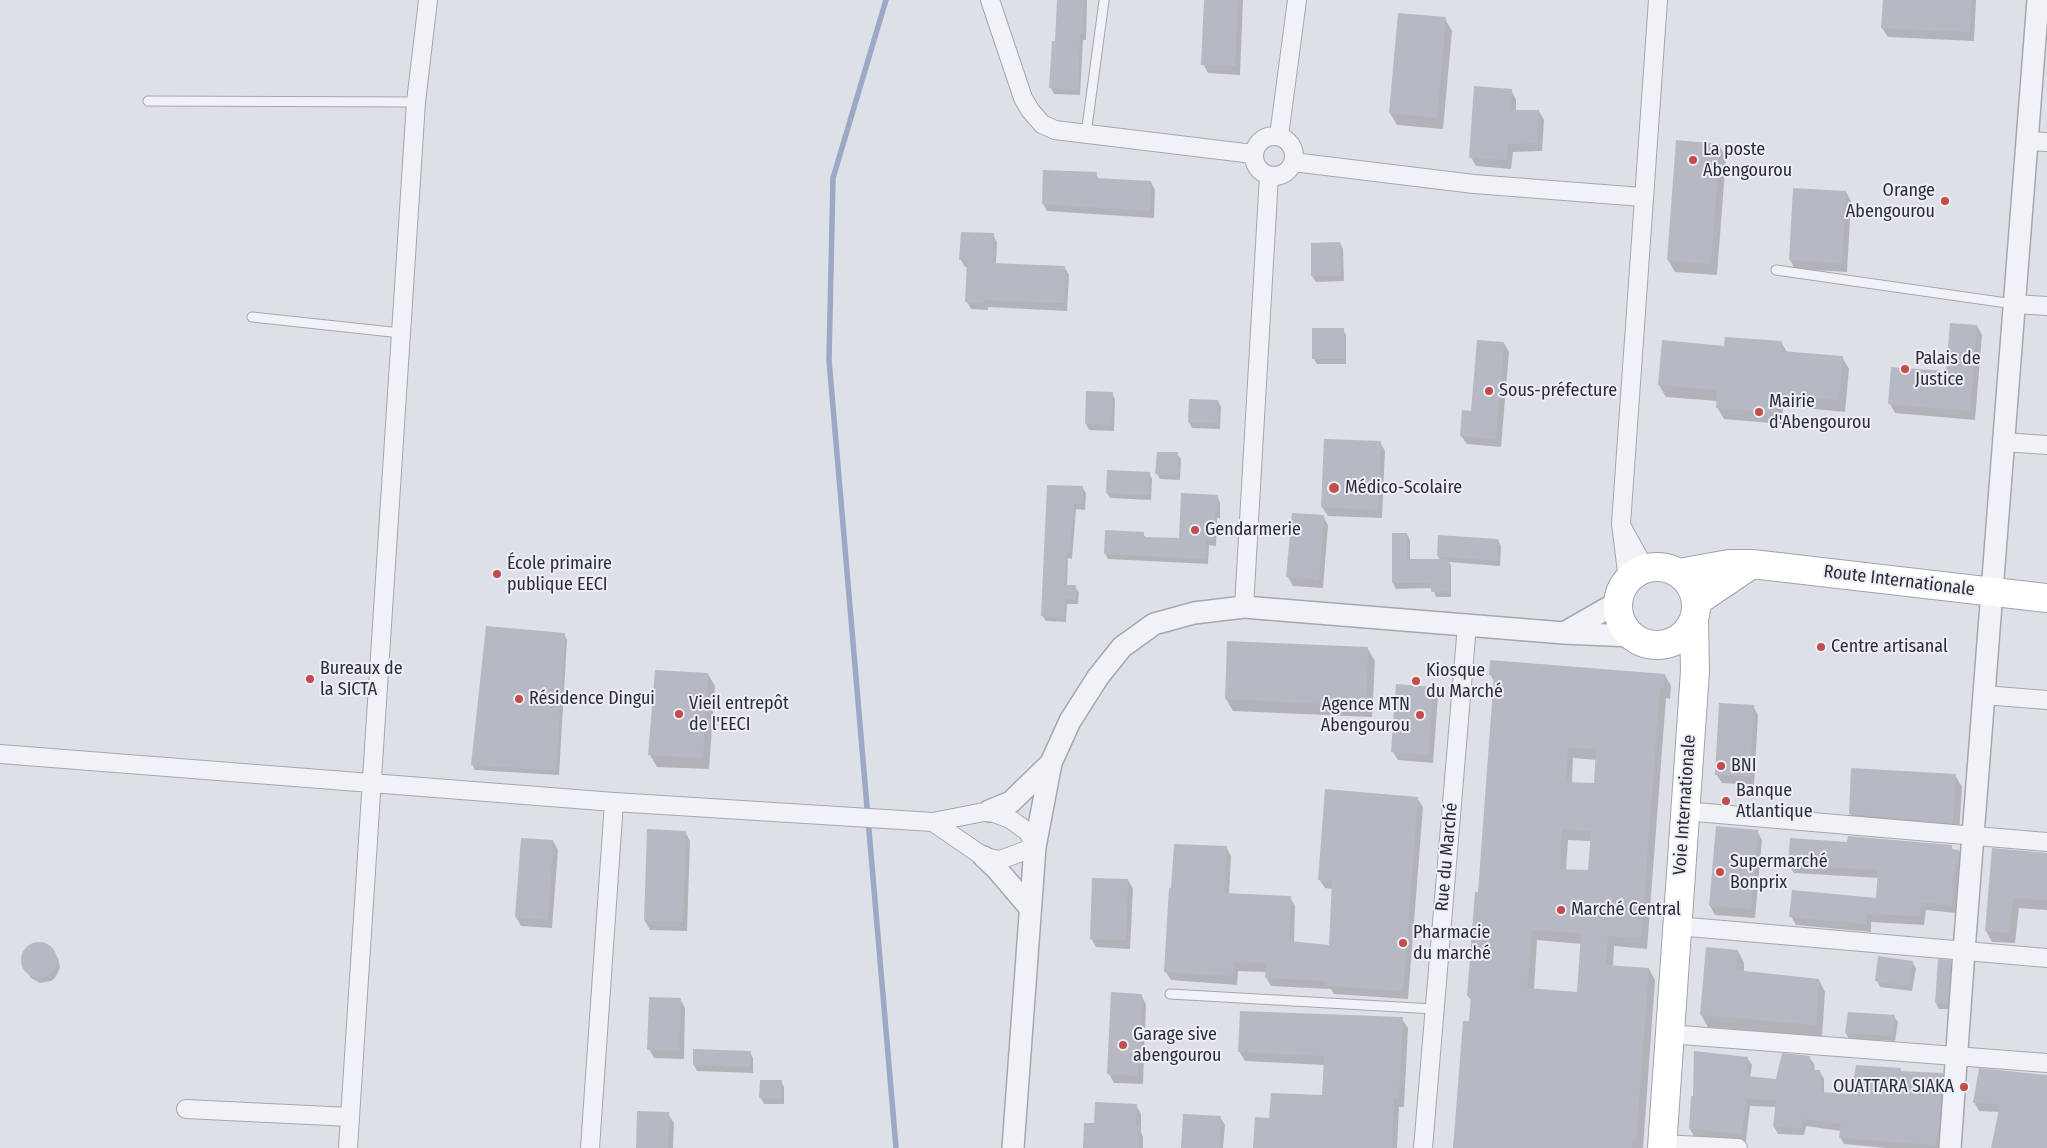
<!DOCTYPE html>
<html>
<head>
<meta charset="utf-8">
<style>
  body { margin:0 }
  canvas { display:block; background:#dee0e7 }
</style>
</head>
<body>
<canvas width="2047" height="1148"></canvas>
<script>
const ctx = document.querySelector('canvas').getContext('2d');
ctx.lineJoin = 'round';
function fill(path, color) {
  ctx.fillStyle = color;
  ctx.fill(path, 'evenodd');
}
function shape(rows) {
  const path = new Path2D();
  for (const r of rows) {
    if (r.length === 3) {
      path.moveTo(r[0] + r[2], r[1]);
      path.arc(r[0], r[1], r[2], 0, 2 * Math.PI);
      continue;
    }
    path.moveTo(r[0], r[1]);
    for (let i = 2; i < r.length; i += 2) path.lineTo(r[i], r[i + 1]);
  }
  return path;
}
function strokePath(path, color, width, dash) {
  ctx.strokeStyle = color;
  ctx.lineWidth = width;
  ctx.lineCap = dash ? 'butt' : 'round';
  ctx.setLineDash(dash || []);
  ctx.stroke(path);
}
function label(font, color, halo, rows, align = 'center') {
  ctx.font = font + ' "Fira Sans Condensed",sans-serif';
  ctx.lineWidth = 4;
  ctx.setLineDash([]);
  ctx.textBaseline = 'middle';
  ctx.strokeStyle = halo;
  ctx.fillStyle = color;
  for (const [text, x, y, turn = 0] of rows) {
    ctx.save();
    ctx.translate(x, y);
    ctx.rotate((+turn || 0) * Math.PI / 180);
    ctx.textAlign = isNaN(turn) ? turn : align;
    if (halo) ctx.strokeText(text, 0, 0);
    ctx.fillText(text, 0, 0);
    ctx.restore();
  }
}
const shadow = shape([
  [1058,0,1087,0,1086,40,1083,40,1080,95,1054,94,1051,88,1056,43],
  [1206,0,1243,0,1240,75,1208,73,1203,64],
  [1884,0,1976,0,1974,41,1888,37,1882,28],
  [1445,19,1452,31,1443,129,1397,125,1390,113],
  [1511,90,1516,99,1516,111,1539,111,1544,120,1542,151,1513,152,1511,169,1476,166,1471,157],
  [1719,145,1726,157,1717,275,1675,272,1668,260],
  [1096,174,1099,180,1151,182,1155,190,1154,218,1047,211,1043,204],
  [1846,192,1851,201,1847,272,1795,269,1790,260],
  [993,235,997,242,996,264,1065,268,1069,275,1067,311,988,307,988,310,971,309,967,302,968,267,965,267,961,260],
  [1340,243,1343,249,1344,281,1316,282,1312,276],
  [1977,326,1982,335,1975,420,1895,413,1890,404,1947,373],
  [1343,329,1346,335,1346,364,1317,364,1314,359],
  [1781,342,1787,352,1842,357,1849,369,1845,412,1783,406,1782,424,1724,419,1717,407,1718,401,1666,397,1659,385,1725,347],
  [1504,343,1509,352,1501,447,1467,444,1461,436],
  [1112,393,1115,399,1114,431,1089,430,1086,424],
  [1218,401,1221,407,1220,429,1192,428,1189,422],
  [1380,442,1385,451,1382,518,1328,516,1322,507],
  [1177,454,1181,459,1180,480,1160,479,1157,474],
  [1149,473,1152,479,1151,500,1110,498,1107,493],
  [1048,486,1082,487,1086,493,1085,510,1076,509,1072,559,1068,558,1067,586,1075,587,1079,592,1078,604,1067,604,1066,622,1046,621,1042,615],
  [1217,496,1220,502,1220,518,1217,518,1216,546,1209,545,1208,564,1108,559,1105,553,1143,534,1146,538,1180,540],
  [1323,516,1328,525,1323,588,1293,586,1288,577],
  [1407,534,1410,540,1410,561,1441,561,1438,556,1498,540,1501,546,1500,566,1449,562,1451,566,1451,597,1436,597,1433,588,1396,589,1393,583],
  [564,634,567,640,559,775,475,770,472,764],
  [1368,649,1375,661,1372,717,1233,711,1226,699],
  [708,674,715,686,709,769,657,767,650,755],
  [1490,674,1665,675,1671,686,1670,699,1666,698,1647,949,1614,946,1613,966,1649,969,1655,980,1643,1148,1453,1148,1470,1022,1472,1002,1468,996,1479,894,1495,683],
  [1573,758,1597,760,1595,785,1572,783],
  [1568,840,1591,841,1590,872,1566,870],
  [1537,940,1582,944,1578,993,1534,990],
  [1432,688,1438,697,1433,763,1398,760,1393,752],
  [1753,706,1758,715,1754,785,1722,783,1716,774],
  [1852,769,1955,775,1962,787,1959,835,1857,826,1850,814],
  [1417,798,1423,807,1408,999,1334,994,1331,989,1271,986,1266,977,1266,972,1238,971,1237,985,1171,980,1165,971,1226,847,1231,856,1229,894,1290,897,1295,906,1294,943,1330,946,1333,889,1325,888,1319,879],
  [1757,831,1762,840,1755,918,1715,915,1710,906],
  [685,832,690,841,687,931,650,930,645,921],
  [553,841,558,850,552,928,521,926,516,917],
  [1848,843,1951,846,1954,851,1959,851,1964,859,1962,872,1959,872,1956,913,1926,910,1924,925,1871,922,1871,932,1796,925,1791,916,1878,899,1879,878,1794,873,1789,865],
  [2047,855,2047,910,2019,908,2015,943,1992,942,1986,931],
  [1128,880,1133,889,1130,949,1096,947,1091,938],
  [34,943,46,944,58,958,60,968,55,978,51,981,40,983,31,978,24,967,23,956,25,950],
  [1738,951,1744,963,1744,972,1819,980,1825,992,1822,1037,1708,1027,1701,1015],
  [1939,961,1950,962,1953,967,1950,1009,1939,1009,1936,1003],
  [1912,962,1916,968,1912,991,1880,987,1877,981],
  [1141,995,1146,1004,1143,1084,1114,1083,1109,1074],
  [680,999,685,1008,684,1059,654,1058,649,1049],
  [1894,1017,1898,1022,1895,1041,1849,1039,1846,1033],
  [1402,1019,1408,1028,1404,1107,1399,1107,1397,1148,1254,1148,1271,1119,1323,1096,1325,1065,1245,1061,1239,1051],
  [750,1052,753,1058,753,1073,697,1071,694,1065],
  [1809,1057,1814,1064,1815,1072,1820,1072,1824,1079,1824,1094,1852,1096,1900,1069,1902,1072,1942,1074,1946,1081,1940,1148,1887,1148,1844,1144,1840,1137,1841,1131,1806,1126,1804,1135,1778,1134,1774,1127,1776,1107,1750,1106,1746,1141,1731,1139,1701,1142,1698,1136,1694,1136,1690,1129,1747,1058,1752,1065,1750,1078,1777,1080],
  [2047,1076,2047,1148,1992,1148,2000,1112,1979,1111,1974,1102],
  [761,1081,781,1082,784,1087,784,1104,764,1104,761,1098],
  [1136,1105,1141,1114,1141,1132,1143,1137,1143,1148,1085,1148,1096,1125],
  [668,1114,674,1123,673,1148,637,1148],
  [1220,1117,1225,1125,1223,1148,1182,1148]
]);
const stream = shape([
  [886,0,833,178,829,360,896,1148]
]);
const building = shape([
  [1057,0,1084,0,1083,34,1080,34,1078,90,1049,88,1052,41,1055,41],
  [1204,0,1238,0,1235,66,1201,65],
  [1883,0,1971,0,1970,32,1881,28],
  [1398,13,1446,17,1437,118,1389,113],
  [1474,86,1512,89,1511,110,1539,110,1537,143,1508,144,1506,160,1469,158],
  [1676,140,1720,144,1711,264,1667,260],
  [1043,170,1097,172,1096,178,1151,181,1150,211,1042,204],
  [1793,188,1846,191,1842,263,1789,260],
  [961,232,994,233,992,263,1065,266,1064,303,984,300,984,303,965,302,967,260,959,260],
  [1340,242,1341,276,1311,276,1311,243],
  [1950,323,1977,325,1970,411,1888,404,1891,367,1946,371],
  [1312,328,1344,328,1344,359,1312,359],
  [1725,337,1782,341,1781,351,1843,356,1839,400,1777,395,1775,413,1716,408,1717,390,1658,385,1662,340,1724,346],
  [1477,340,1504,342,1496,439,1460,436,1462,410,1471,411],
  [1086,391,1113,392,1111,425,1085,424],
  [1189,399,1218,400,1217,423,1188,422],
  [1324,439,1381,441,1378,510,1321,507],
  [1157,452,1178,452,1177,475,1155,474],
  [1107,470,1150,472,1149,495,1106,493],
  [1047,485,1083,486,1082,504,1074,504,1069,553,1066,553,1064,585,1076,585,1076,599,1065,599,1064,617,1041,616],
  [1181,493,1218,495,1217,513,1215,513,1214,540,1206,540,1205,559,1104,554,1105,530,1144,532,1144,537,1179,538],
  [1292,513,1324,515,1319,580,1286,577],
  [1392,533,1407,533,1407,559,1449,559,1449,591,1431,592,1431,583,1392,583],
  [1438,535,1498,539,1497,561,1437,556],
  [486,626,565,633,556,770,471,765],
  [1227,641,1368,647,1366,706,1225,699],
  [1490,660,1665,674,1664,688,1660,688,1641,938,1608,936,1606,965,1649,968,1636,1140,1632,1140,1632,1148,1453,1148,1463,1021,1469,1021,1471,996,1467,996,1475,892,1478,892,1494,675,1489,675],
  [1568,748,1596,749,1594,783,1566,782],
  [1562,829,1591,831,1588,870,1560,869],
  [1532,930,1581,933,1577,992,1527,988],
  [655,670,708,673,703,758,648,755],
  [1396,684,1433,687,1428,755,1391,752],
  [1719,703,1754,705,1750,776,1715,775],
  [1851,768,1956,774,1953,823,1849,814],
  [1325,789,1418,797,1403,991,1327,986,1327,981,1265,978,1266,963,1234,962,1233,976,1164,972,1169,888,1171,888,1174,844,1227,846,1224,893,1291,896,1289,941,1329,945,1332,881,1318,880],
  [1716,826,1758,830,1751,909,1709,906],
  [647,829,686,831,683,922,644,921],
  [1848,836,1952,845,1951,849,1959,850,1958,864,1955,864,1952,905,1922,902,1919,916,1867,914,1866,924,1789,917,1792,890,1876,898,1878,870,1788,865,1790,838,1847,842],
  [521,838,553,840,548,920,515,917],
  [1992,848,2047,853,2047,900,2013,898,2009,933,1985,931],
  [1092,878,1128,879,1126,940,1090,939],
  [39,960,18],
  [1706,947,1738,950,1736,970,1819,979,1816,1025,1700,1015],
  [1878,956,1913,961,1909,986,1875,981],
  [1938,959,1951,960,1948,1004,1935,1003],
  [1111,992,1142,994,1138,1076,1107,1074],
  [649,997,681,998,679,1051,647,1050],
  [1240,1011,1403,1017,1399,1098,1394,1098,1392,1148,1253,1148,1255,1117,1269,1118,1271,1093,1322,1095,1324,1056,1238,1052],
  [1848,1012,1895,1015,1892,1036,1845,1033],
  [693,1049,751,1051,750,1067,693,1065],
  [1694,1051,1748,1057,1746,1076,1776,1079,1782,1053,1810,1056,1812,1070,1820,1070,1821,1092,1851,1094,1856,1065,1901,1068,1900,1071,1943,1073,1939,1126,1935,1145,1839,1138,1841,1124,1802,1119,1801,1128,1773,1127,1776,1100,1746,1099,1742,1134,1689,1129,1691,1096,1693,1096],
  [1979,1068,2047,1075,2047,1148,1991,1148,2000,1104,1973,1103],
  [760,1080,782,1080,781,1099,759,1098],
  [1095,1102,1137,1104,1136,1126,1139,1126,1138,1148,1083,1148,1084,1123,1094,1123],
  [637,1111,669,1112,668,1148,636,1148],
  [1183,1114,1221,1116,1219,1148,1181,1148]
]);
const service = shape([
  [148,101,416,102],
  [1086,134,1104,1],
  [1776,270,2014,304],
  [252,317,401,333],
  [1170,994,1434,1009]
]);
const minor = shape([
  [990,0,1023,98,1030,110,1042,124,1055,130,1253,154],
  [1274,156,20],
  [1279,136,1297,0],
  [2027,141,2047,142],
  [1293,162,1474,184,1642,197],
  [2014,304,2047,306],
  [2003,442,2047,445],
  [1622,527,1645,569],
  [1628,580,1621,524,1658,0],
  [1244,607,1269,176],
  [1984,695,2047,700],
  [0,754,614,802,933,822,989,811,1010,819,1028,832,1035,847,1000,860,984,857,933,822],
  [1684,811,2047,842],
  [1677,926,2047,958],
  [1668,1034,2047,1063],
  [186,1109,350,1117],
  [1662,1144,1738,1148],
  [348,1148,416,102,428,0],
  [590,1148,614,802],
  [1423,1148,1467,625]
]);
const tertiary = shape([
  [1564,633,1618,602],
  [989,811,1011,802,1051,763],
  [984,857,996,868,1030,908],
  [1013,1148,1035,847,1051,763,1070,721,1098,677,1122,647,1154,624,1194,613,1244,607,1564,633,1631,636],
  [1950,1148,1964,951,2038,0]
]);
const primary = shape([
  [1657,606,39],
  [1679,573,1729,564,1752,564,2047,598],
  [1696,602,1752,564],
  [1662,1148,1695,671,1694,621]
]);
const markers = [
  [1693,160,5,"#c34c4c"],
  [1945,201,5,"#c34c4c"],
  [1905,369,5,"#c34c4c"],
  [1489,391,5,"#c34c4c"],
  [1759,412,5,"#c34c4c"],
  [1334,488,6,"#c34c4c"],
  [1195,530,5,"#c34c4c"],
  [497,574,5,"#c34c4c"],
  [1821,647,5,"#c34c4c"],
  [310,679,5,"#c34c4c"],
  [1416,681,5,"#c34c4c"],
  [519,699,5,"#c34c4c"],
  [679,714,5,"#c34c4c"],
  [1420,715,5,"#c34c4c"],
  [1721,766,5,"#c34c4c"],
  [1726,801,5,"#c34c4c"],
  [1720,872,5,"#c34c4c"],
  [1561,910,5,"#c34c4c"],
  [1403,943,5,"#c34c4c"],
  [1123,1045,5,"#c34c4c"],
  [1964,1087,5,"#c34c4c"]
];
const poiNames = [
  ["La poste",1703,150],
  ["Abengourou",1703,171],
  ["Orange",1935,191,"right"],
  ["Abengourou",1935,212,"right"],
  ["Palais de",1915,359],
  ["Justice",1915,380],
  ["Sous-préfecture",1499,391],
  ["Mairie",1769,402],
  ["d'Abengourou",1769,423],
  ["Médico-Scolaire",1345,488],
  ["Gendarmerie",1205,530],
  ["École primaire",507,564],
  ["publique EECI",507,585],
  ["Centre artisanal",1831,647],
  ["Bureaux de",320,669],
  ["la SICTA",320,690],
  ["Kiosque",1426,671],
  ["du Marché",1426,692],
  ["Résidence Dingui",529,699],
  ["Vieil entrepôt",689,704],
  ["de l'EECI",689,725],
  ["Agence MTN",1410,705,"right"],
  ["Abengourou",1410,726,"right"],
  ["BNI",1731,766],
  ["Banque",1736,791],
  ["Atlantique",1736,812],
  ["Supermarché",1730,862],
  ["Bonprix",1730,883],
  ["Marché Central",1571,910],
  ["Pharmacie",1413,933],
  ["du marché",1413,954],
  ["Garage sive",1133,1035],
  ["abengourou",1133,1056],
  ["OUATTARA SIAKA",1954,1087,"right"]
];
const streetNames = [
  ["Route Internationale",1899,581,7],
  ["Voie Internationale",1685,805,-86],
  ["Rue du Marché",1447,857,-85]
];
fill(shadow, '#0003');
strokePath(stream, '#9ca9c4', 5.5);
fill(building, '#b6b9c3');
strokePath(service, '#a4a7b0', 11);
strokePath(minor, '#a4a7b0', 20);
strokePath(tertiary, '#a4a7b0', 24);
strokePath(primary, '#9fa3b1', 30);
strokePath(service, '#f1f2f5', 9);
strokePath(minor, '#f1f2f5', 18);
strokePath(tertiary, '#f1f2f5', 21);
strokePath(primary, '#fff', 28);
for (const [x, y, r, color] of markers) {
  const dot = new Path2D();
  dot.arc(x, y, r, 0, 2 * Math.PI);
  ctx.fillStyle = color;
  ctx.fill(dot);
  strokePath(dot, '#eeeff4', 2);
}
label('18px', '#292d3c', '#eeeff4', poiNames, 'left');
label('18px', '#292d3c', '#eeeff4', streetNames);
</script>
</body>
</html>
